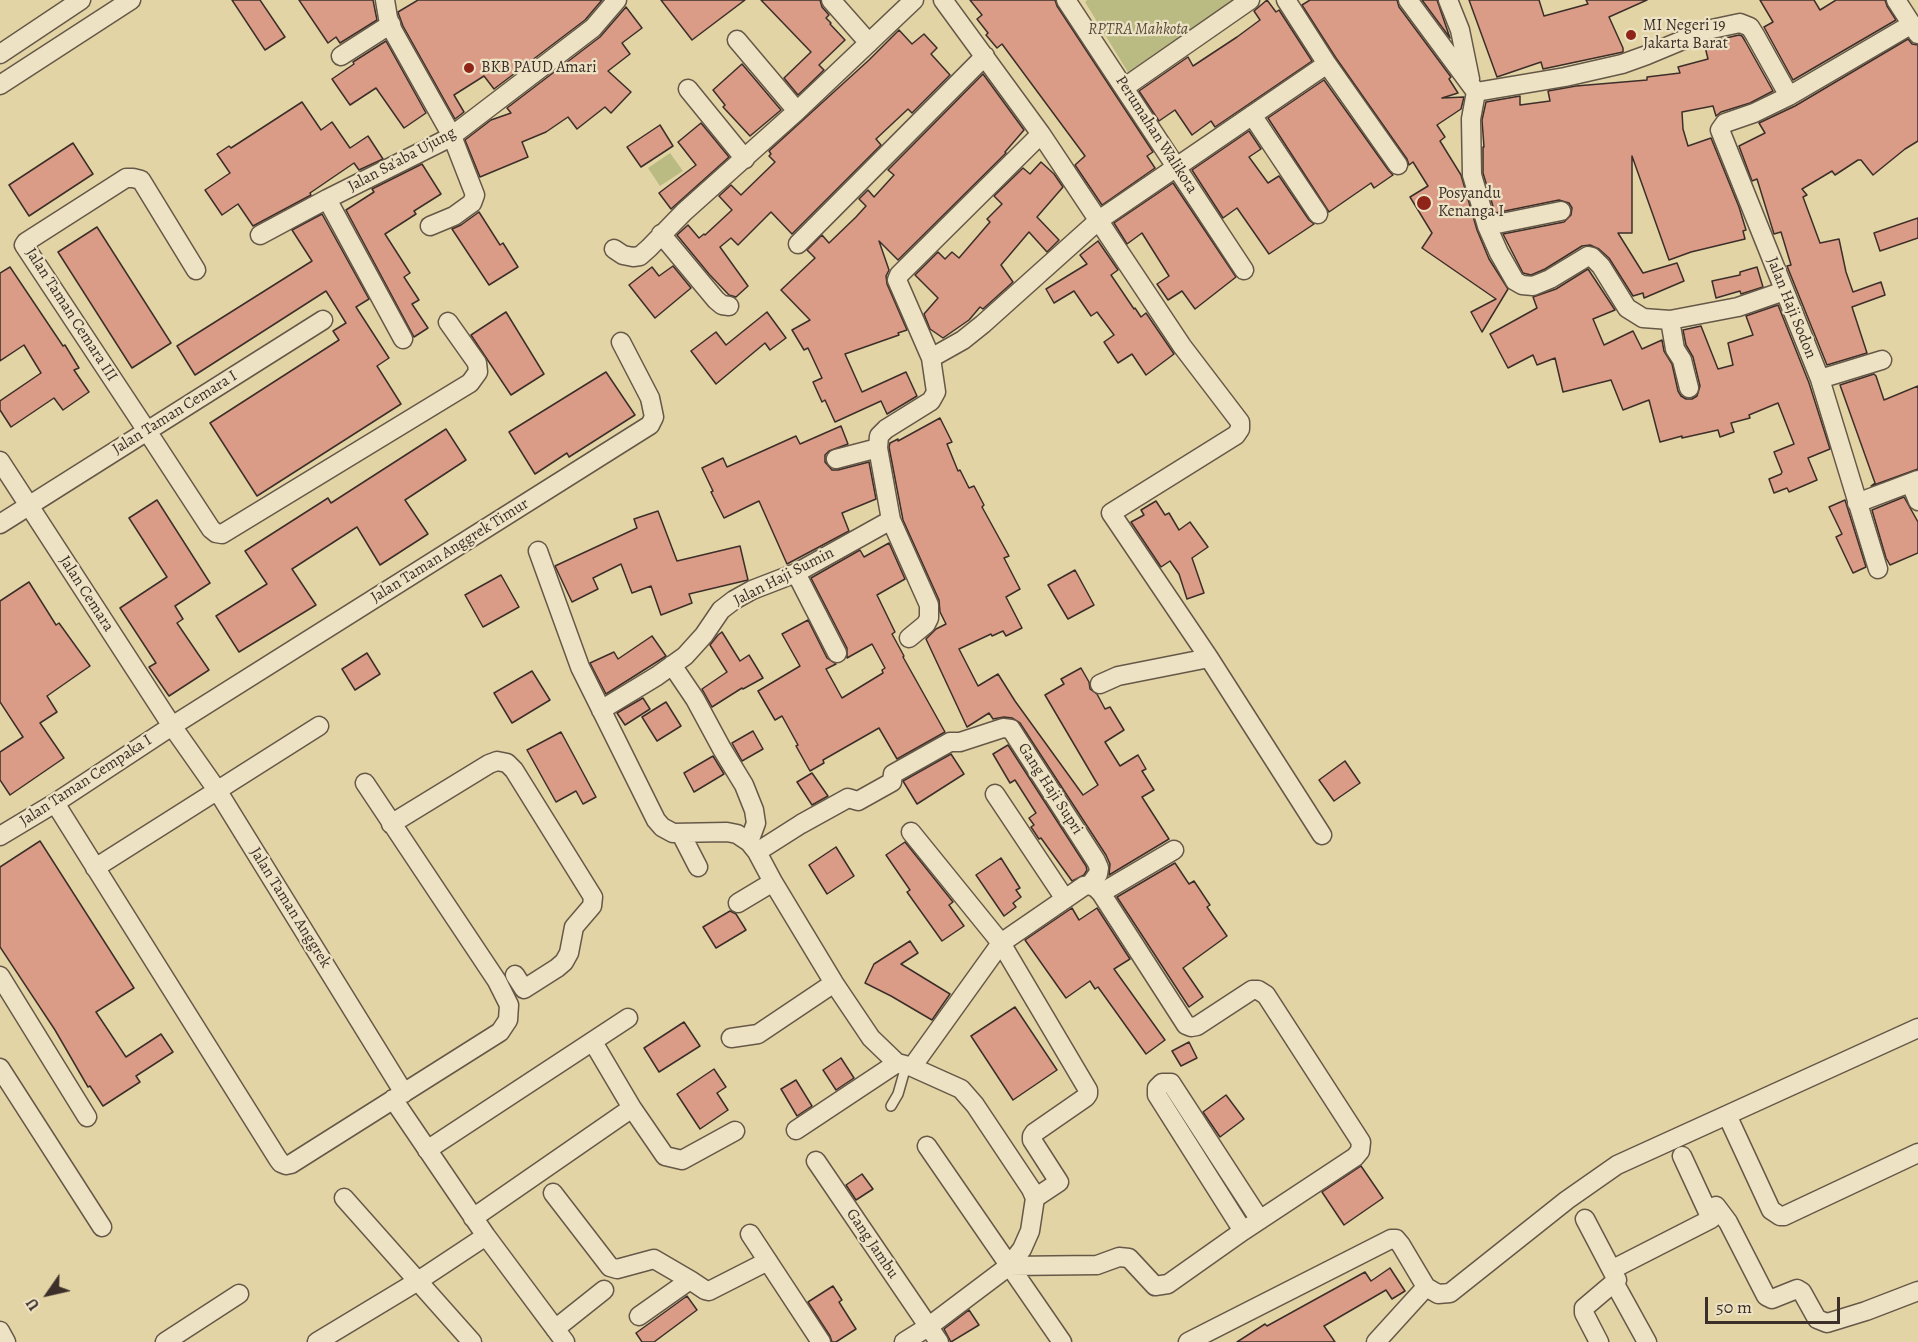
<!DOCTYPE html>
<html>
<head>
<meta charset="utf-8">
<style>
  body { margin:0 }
  #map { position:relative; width:1918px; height:1342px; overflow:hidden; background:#e3d4a5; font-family:Alegreya,serif }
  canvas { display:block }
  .north { position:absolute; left:18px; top:1264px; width:60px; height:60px; -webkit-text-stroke:4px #ede3c4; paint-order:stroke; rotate:236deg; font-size:16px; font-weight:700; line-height:24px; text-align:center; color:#3c2f29 }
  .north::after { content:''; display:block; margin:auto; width:21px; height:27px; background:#3c2f29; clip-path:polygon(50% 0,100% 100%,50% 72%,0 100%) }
  .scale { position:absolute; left:1705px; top:1297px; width:135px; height:27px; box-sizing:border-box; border:3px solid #3c2f29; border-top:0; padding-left:8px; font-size:18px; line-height:21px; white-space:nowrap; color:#3c2f29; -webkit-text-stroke:4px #ede3c4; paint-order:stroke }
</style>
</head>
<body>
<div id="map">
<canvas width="1918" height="1342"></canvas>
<div class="north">U</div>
<div class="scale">50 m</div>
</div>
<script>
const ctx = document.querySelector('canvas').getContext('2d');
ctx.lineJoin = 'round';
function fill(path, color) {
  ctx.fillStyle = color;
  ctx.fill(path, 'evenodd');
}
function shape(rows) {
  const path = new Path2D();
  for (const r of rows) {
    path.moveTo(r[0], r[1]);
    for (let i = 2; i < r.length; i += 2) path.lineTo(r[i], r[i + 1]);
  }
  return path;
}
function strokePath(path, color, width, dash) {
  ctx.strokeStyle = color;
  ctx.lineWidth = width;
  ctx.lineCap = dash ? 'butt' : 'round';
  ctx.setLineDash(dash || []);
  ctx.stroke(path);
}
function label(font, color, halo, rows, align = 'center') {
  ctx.font = font + ' Alegreya,serif';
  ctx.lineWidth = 4.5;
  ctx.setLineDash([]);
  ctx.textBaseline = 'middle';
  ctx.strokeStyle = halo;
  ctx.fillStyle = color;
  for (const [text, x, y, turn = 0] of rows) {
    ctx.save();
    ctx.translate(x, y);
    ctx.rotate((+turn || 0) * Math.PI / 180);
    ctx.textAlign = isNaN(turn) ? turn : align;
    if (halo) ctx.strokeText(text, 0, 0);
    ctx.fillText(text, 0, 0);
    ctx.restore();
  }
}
const green = shape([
  [1087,0,1235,0,1129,74,1085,2],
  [670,153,683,171,660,186,648,168]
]);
const building = shape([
  [232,0,260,0,285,37,265,50,232,0],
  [299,0,373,0,377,20,340,43,336,37,328,43,299,0],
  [418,0,602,0,585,20,494,89,484,76,454,95,464,112,455,119,403,26,399,15,398,12,418,0],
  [661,0,745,0,692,40,661,0],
  [761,0,820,0,822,7,829,15,826,18,831,23,830,24,845,40,819,65,824,70,798,95,784,78,811,52,761,0],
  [970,0,1055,0,1057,6,1153,152,1147,156,1155,168,1102,205,1075,165,1085,156,1002,44,997,48,986,35,988,33,977,19,982,15,970,0],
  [1267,0,1276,12,1279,10,1312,61,1215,127,1211,121,1192,135,1175,110,1159,121,1139,91,1188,57,1193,66,1237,37,1260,20,1254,11,1267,0],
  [1310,0,1397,0,1399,7,1451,77,1449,79,1458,93,1442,98,1464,97,1461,109,1437,125,1445,137,1440,141,1461,175,1477,230,1489,259,1508,289,1482,332,1471,312,1496,299,1422,248,1432,233,1410,197,1428,186,1413,162,1409,165,1407,159,1336,58,1302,5,1310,0],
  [1422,0,1437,0,1450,38,1422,0],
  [1469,0,1539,0,1544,16,1588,4,1586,0,1647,0,1609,17,1623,48,1623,52,1543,69,1541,62,1497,77,1469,0],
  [1760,0,1814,0,1820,10,1836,0,1885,0,1887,6,1896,20,1793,80,1764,27,1773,22,1760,0],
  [626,7,642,28,622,43,630,54,608,71,631,92,611,113,605,107,577,129,568,117,546,132,522,142,528,157,480,177,465,140,491,120,511,113,507,108,600,37,626,7],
  [899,30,912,44,924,34,937,48,931,54,950,75,912,113,908,109,876,139,881,145,792,234,771,212,738,245,731,238,720,247,748,286,736,297,729,295,709,274,677,235,688,225,699,238,704,234,705,235,732,210,719,196,731,185,741,195,775,162,769,156,771,154,769,151,869,60,899,30],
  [1739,35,1742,36,1745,41,1773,91,1750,103,1721,112,1716,116,1713,106,1682,112,1683,129,1688,146,1711,138,1739,207,1746,230,1743,231,1745,239,1691,252,1669,260,1632,156,1632,233,1618,233,1643,273,1677,263,1684,281,1644,298,1643,293,1633,296,1609,258,1599,249,1590,245,1582,246,1545,269,1531,275,1523,273,1503,234,1564,222,1571,215,1572,208,1569,203,1559,200,1495,213,1483,173,1483,147,1484,147,1482,120,1486,102,1520,96,1520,105,1550,101,1548,91,1576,86,1647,80,1647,77,1680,73,1678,67,1708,59,1704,43,1739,35],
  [1908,39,1912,44,1918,45,1918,141,1905,149,1873,175,1861,160,1858,160,1835,175,1832,171,1802,189,1807,195,1803,197,1820,243,1839,239,1846,272,1853,292,1881,282,1885,295,1852,307,1867,353,1827,365,1787,266,1791,265,1781,232,1774,234,1757,179,1752,181,1739,146,1765,133,1759,123,1795,106,1908,39],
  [386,41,426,113,404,128,376,88,350,105,332,79,354,64,353,62,386,41],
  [742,64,781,110,750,136,723,107,725,105,713,90,742,64],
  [983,74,1024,130,1005,152,1006,153,898,260,879,241,889,270,886,276,887,284,907,330,898,333,899,335,845,354,862,392,906,372,917,396,887,414,881,401,835,422,825,400,822,402,813,382,822,378,808,348,804,350,792,330,810,320,781,290,815,258,807,250,822,235,829,243,856,217,866,206,859,199,868,190,874,197,894,175,888,170,983,74],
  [1324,80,1389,171,1393,175,1374,188,1371,183,1329,212,1268,118,1324,80],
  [302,102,321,130,332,122,350,148,368,136,383,159,359,170,354,163,310,193,311,195,253,226,238,204,222,215,205,190,230,173,217,154,229,146,231,148,302,102],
  [701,123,729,157,671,209,659,193,696,165,678,142,701,123],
  [660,125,673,146,641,167,627,147,660,125],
  [1249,131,1261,149,1249,157,1268,183,1279,176,1309,220,1314,224,1269,254,1237,208,1223,218,1192,170,1249,131],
  [73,143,93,174,29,216,9,185,73,143],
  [1041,162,1054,174,1063,187,1037,217,1059,240,1047,252,1029,232,1001,265,1013,282,983,309,980,307,969,320,943,338,930,329,924,314,938,298,915,275,938,252,945,259,952,252,959,258,990,222,987,219,1002,204,994,196,1023,168,1030,174,1041,162],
  [422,164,441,194,414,211,416,214,385,234,410,273,404,277,419,300,412,304,428,328,414,337,346,210,374,192,372,189,422,164],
  [1173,183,1236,277,1195,309,1182,291,1168,300,1157,284,1169,276,1142,233,1127,244,1114,223,1173,183],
  [479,212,500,245,503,243,518,267,489,285,452,229,461,225,479,212],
  [322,214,369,299,356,307,389,358,377,366,401,404,257,496,210,423,339,340,333,331,346,323,326,291,195,375,177,346,312,261,292,230,322,214],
  [1918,218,1918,238,1880,251,1874,233,1918,218],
  [97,227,171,343,132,368,58,252,97,227],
  [1098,241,1118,270,1111,275,1134,309,1135,308,1141,317,1146,313,1174,354,1146,375,1132,354,1118,363,1104,342,1114,335,1097,312,1091,316,1074,291,1054,303,1046,289,1087,264,1080,255,1098,241],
  [673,266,691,288,655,318,629,285,652,267,659,276,673,266],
  [10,267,63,346,65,345,79,368,74,370,89,392,63,410,54,398,11,427,0,410,0,401,41,373,24,345,0,361,0,273,10,267],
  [1757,267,1763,287,1741,294,1740,291,1716,298,1712,281,1740,275,1740,272,1757,267],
  [1588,269,1615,310,1593,319,1604,345,1633,331,1642,349,1662,340,1664,351,1672,364,1678,391,1681,396,1686,399,1692,399,1697,396,1700,386,1693,357,1686,345,1683,330,1701,326,1718,369,1733,365,1728,343,1753,335,1746,316,1778,305,1809,383,1830,449,1808,458,1817,480,1789,492,1787,488,1774,493,1769,479,1781,474,1782,472,1774,452,1794,444,1778,403,1749,415,1750,418,1731,423,1734,432,1720,437,1718,430,1682,438,1682,436,1660,442,1649,400,1623,410,1611,380,1563,392,1555,358,1537,365,1533,355,1508,368,1490,334,1537,308,1533,297,1556,289,1588,269],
  [506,312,544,374,511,395,471,335,506,312],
  [767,312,786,338,770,350,765,343,716,384,691,351,716,332,726,345,767,312],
  [606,372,635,415,569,457,567,453,535,474,509,432,606,372],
  [1874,374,1876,376,1884,400,1918,386,1918,469,1871,486,1875,483,1840,385,1874,374],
  [940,418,952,442,947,444,958,471,960,470,969,488,974,486,984,505,982,507,1009,556,1004,558,1020,589,1006,597,1022,628,1006,636,1003,631,992,636,991,634,959,649,978,686,998,674,1015,701,1083,795,1098,785,1045,695,1064,684,1061,679,1081,668,1089,682,1090,689,1097,694,1105,709,1110,707,1124,730,1105,742,1120,766,1138,755,1146,769,1142,771,1154,790,1142,797,1169,839,1109,875,1110,864,1106,855,1020,723,1012,718,1004,717,993,719,989,713,967,727,926,639,936,629,946,624,940,612,939,600,903,520,889,447,890,443,898,439,898,441,940,418],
  [841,426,848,444,829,451,825,455,825,462,832,470,838,470,869,462,876,499,842,513,849,531,787,564,759,501,724,518,711,492,713,491,702,468,723,458,727,467,796,436,800,444,841,426],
  [446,429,466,460,405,500,428,534,380,565,357,527,292,569,316,605,239,652,216,616,267,584,245,551,328,498,331,503,446,429],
  [1904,497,1918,522,1918,553,1890,565,1886,558,1872,510,1904,497],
  [157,500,210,583,175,606,183,619,177,623,209,670,169,696,149,667,156,663,120,608,167,577,129,518,157,500],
  [1845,500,1866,567,1853,573,1836,537,1842,534,1829,507,1845,500],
  [1156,501,1165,515,1169,513,1179,530,1190,522,1208,547,1192,558,1204,593,1187,599,1179,574,1170,561,1161,567,1131,522,1144,515,1141,510,1156,501],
  [658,511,677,561,740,546,748,580,689,594,692,603,661,615,651,586,632,593,621,564,593,578,598,589,572,602,555,566,637,528,634,519,658,511],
  [889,543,905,579,877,595,895,632,892,634,904,656,903,657,945,732,897,759,879,728,823,760,824,763,810,771,796,746,798,745,782,716,775,720,758,691,800,666,782,634,808,620,827,658,836,664,826,669,842,698,883,673,882,670,885,668,872,644,847,658,847,648,811,578,860,550,864,557,889,543],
  [1075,570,1094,605,1068,619,1048,585,1075,570],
  [501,575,519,607,483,627,465,595,501,575],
  [29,582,56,625,59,623,90,666,47,696,57,712,40,723,64,758,10,795,0,780,0,752,23,737,0,702,0,601,29,582],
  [722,632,740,661,749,655,763,678,743,689,742,688,712,707,702,689,727,672,710,645,718,635,722,632],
  [652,636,666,656,606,694,590,663,614,652,618,659,652,636],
  [367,653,380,674,355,690,342,669,367,653],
  [532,671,550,700,512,723,494,693,532,671],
  [643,698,650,709,625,725,617,713,643,698],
  [666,702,681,726,657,741,642,717,666,702],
  [753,731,763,749,742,761,732,743,753,731],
  [561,732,596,797,583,804,576,791,556,802,527,750,561,732],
  [1008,745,1086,866,1087,870,1084,875,1072,881,1041,838,1039,839,1031,827,1034,825,1029,818,1036,813,1015,780,1010,783,993,754,1008,745],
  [951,754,964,774,917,804,903,781,951,754],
  [713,756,724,774,694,792,684,773,713,756],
  [1345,761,1360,783,1334,801,1319,780,1345,761],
  [812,773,828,796,812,805,797,782,812,773],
  [40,841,134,988,96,1012,126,1057,161,1034,173,1052,136,1076,140,1082,103,1106,90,1086,88,1087,55,1030,0,947,0,867,40,841],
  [905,842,953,902,949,905,964,926,942,941,907,892,910,890,886,855,905,842],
  [836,847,854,876,827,894,809,865,836,847],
  [1001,858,1020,888,1016,890,1021,897,1013,903,1016,907,1004,916,976,875,1001,858],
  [1175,863,1189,884,1194,881,1210,905,1207,907,1227,936,1183,968,1203,997,1189,1007,1117,897,1175,863],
  [1072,908,1079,920,1097,908,1130,959,1114,969,1165,1040,1146,1054,1098,987,1095,989,1090,981,1066,998,1025,940,1072,908],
  [730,911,736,914,746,930,716,948,703,927,730,911],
  [910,941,918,953,901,964,950,994,932,1020,891,996,865,983,874,964,910,941],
  [1015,1007,1057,1070,1013,1100,971,1036,1015,1007],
  [684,1022,700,1046,659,1072,644,1048,684,1022],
  [1189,1042,1197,1058,1181,1066,1172,1051,1189,1042],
  [841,1058,854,1078,836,1090,823,1070,841,1058],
  [714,1069,726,1087,717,1093,728,1110,700,1129,677,1094,714,1069],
  [796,1080,812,1106,797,1116,781,1089,796,1080],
  [1226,1095,1244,1119,1220,1137,1203,1112,1226,1095],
  [1361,1166,1383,1198,1344,1225,1322,1192,1361,1166],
  [862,1174,873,1189,856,1200,846,1185,862,1174],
  [1390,1268,1405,1291,1392,1299,1386,1290,1324,1326,1335,1342,1237,1342,1265,1324,1267,1326,1365,1272,1371,1281,1390,1268],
  [833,1286,842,1300,839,1302,856,1329,836,1342,832,1342,830,1336,808,1302,833,1286],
  [687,1296,697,1310,654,1342,642,1342,636,1333,687,1296],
  [969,1310,979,1325,951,1342,944,1329,969,1310]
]);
const service = shape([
  [891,1106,898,1094,906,1066]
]);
const minor = shape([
  [385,0,388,18,393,31,452,136,475,195,472,203,465,208,454,216,430,226],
  [831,0,869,43],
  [943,0,1041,134,1182,346,1240,422,1240,429,1236,435,1111,513,1209,658,1322,835],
  [1066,0,1244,270],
  [1286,0,1327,64,1398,165],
  [1408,0,1476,92,1471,119,1472,175,1487,226,1499,253,1515,281,1522,285,1533,286,1550,279,1588,256,1592,257,1601,266,1627,308,1643,318,1670,320,1738,307,1784,291],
  [1448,0,1460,30,1470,79],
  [1896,0,1918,34],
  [737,40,797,111],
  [0,54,81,0],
  [341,56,391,24],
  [0,85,131,0],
  [1125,87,1250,0],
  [688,89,745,159],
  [1476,92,1565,77,1622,64,1647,55,1707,30,1740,23,1750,27,1755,35,1789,96],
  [1252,115,1318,214],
  [327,199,403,339],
  [1487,226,1561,211],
  [661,234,716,300,722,305,729,306],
  [260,235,327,199,449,138,593,28,617,0],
  [798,244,985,56],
  [614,249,623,255,633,257,640,256,649,248,684,212,797,111,914,0],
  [196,270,141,180,133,178,126,178,26,242,24,245,147,431,211,529,216,533,222,534,227,531,470,383,478,372,477,363,448,322],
  [1670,320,1675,349,1682,360,1689,388],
  [931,358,963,340,983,324,1099,220,1327,64],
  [1820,379,1882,360],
  [836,459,878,448],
  [0,461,172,726,217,790,404,1093],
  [1911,484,1918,501],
  [1857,503,1918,480],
  [0,524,323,320],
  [538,551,580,667,656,820,662,827,673,833,727,832,737,834,749,842,757,852,773,882,834,983,871,1038,897,1063,912,1067,961,1089,975,1105,1031,1189,1035,1198,1030,1231,1022,1249,1009,1266,928,1327,904,1342],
  [1878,569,1820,379,1720,130,1725,123,1754,113,1789,96,1912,24],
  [796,573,837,653],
  [909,638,926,624,929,618,929,605,891,520,878,448,879,436,886,429,931,401,936,392,931,358,897,280,899,275,1041,134],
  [672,665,695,699,722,749,744,785,754,810,756,823,749,842],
  [1100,684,1118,676,1209,658],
  [601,710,657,676,685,656,704,635,721,610,734,600,752,590,796,573,891,520],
  [995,794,1065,899],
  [55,803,278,1159,281,1163,286,1165,291,1164,500,1032,508,1020,509,1005,497,981,365,783],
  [391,824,489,764,497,761,507,763,514,770,593,897,592,906,574,927,569,953,564,962,557,968,524,989,515,975],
  [911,832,1001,943,1088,1090,1088,1094,1086,1097,1034,1133,1032,1136,1032,1140,1059,1182,1035,1198],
  [681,834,698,867],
  [0,836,55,803,172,726,650,425,654,417,650,398,621,342],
  [757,852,801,824,848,798,858,801,892,782,893,774,950,742,960,742,1003,728,1011,729,1018,740,1096,861,1099,868,1098,874,1090,885],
  [95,868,319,726],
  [1101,893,1174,850],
  [738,903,773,882],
  [0,976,87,1117],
  [1918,1028,1727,1115,1771,1210,1780,1216,1784,1216,1918,1153],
  [731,1038,758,1034,834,983],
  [593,1042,632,1108,665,1156,682,1160,735,1131],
  [912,1067,1001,943,1084,886,1090,885],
  [0,1068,102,1227],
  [393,1099,486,1236,565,1342],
  [796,1130,897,1063],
  [927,1146,1062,1342],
  [427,1150,628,1018],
  [1682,1156,1707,1210],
  [816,1161,939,1342],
  [553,1193,610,1267,617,1269,654,1259,690,1280,705,1290,709,1291,768,1261],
  [344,1198,472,1342],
  [473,1218,632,1108],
  [1585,1219,1617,1280,1584,1308,1584,1313,1599,1342],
  [1243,1231,1157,1095,1157,1088,1162,1083,1171,1083,1260,1220],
  [750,1234,821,1342],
  [1009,1266,1097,1265,1119,1257,1129,1258,1155,1286,1168,1284,1243,1231,1355,1157,1360,1151,1361,1142,1266,995,1258,990,1252,990,1197,1026,1191,1027,1186,1025,1101,893,1096,888,1090,885],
  [1613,1269,1711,1219,1707,1210,1716,1206,1728,1222,1766,1296,1772,1299,1797,1289,1802,1292,1817,1319,1827,1323,1866,1311,1918,1291],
  [1615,1284,1647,1342],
  [639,1316,690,1280],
  [555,1329,604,1290],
  [0,1331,6,1342],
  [165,1342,239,1294],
  [317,1342,418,1281,486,1236],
  [1188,1342,1391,1239,1396,1239,1401,1245,1426,1287],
  [1376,1342,1426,1287,1438,1294,1450,1293,1567,1200,1617,1165,1727,1115]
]);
const markers = [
  [1631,35,6,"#8f2418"],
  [469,68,6,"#8f2418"],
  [1424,203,8,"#8f2418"]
];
const poiNames = [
  ["MI Negeri 19",1643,26],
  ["Jakarta Barat",1643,44],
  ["BKB PAUD Amari",481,68],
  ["Posyandu",1438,194],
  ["Kenanga I",1438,212]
];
const parkNames = [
  ["RPTRA Mahkota",1138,30]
];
const streetNames = [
  ["Perumahan Walikota",1156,135,57],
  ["Jalan Sa'aba Ujung",402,160,-28],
  ["Jalan Haji Sodon",1791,308,68],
  ["Jalan Taman Cemara III",71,315,57],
  ["Jalan Taman Cemara I",175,413,-32],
  ["Jalan Taman Anggrek Timur",450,551,-32],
  ["Jalan Haji Sumin",784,577,-27],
  ["Jalan Cemara",86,594,57],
  ["Jalan Taman Cempaka I",86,781,-33],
  ["Gang Haji Supri",1050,789,57],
  ["Jalan Taman Anggrek",290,908,58],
  ["Gang Jambu",872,1244,56]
];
fill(green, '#babb82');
fill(building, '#db9c87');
strokePath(building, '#3c2f29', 1.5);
strokePath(service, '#665848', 12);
strokePath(minor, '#665848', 21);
strokePath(service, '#ede3c4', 9);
strokePath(minor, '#ede3c4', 18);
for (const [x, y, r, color] of markers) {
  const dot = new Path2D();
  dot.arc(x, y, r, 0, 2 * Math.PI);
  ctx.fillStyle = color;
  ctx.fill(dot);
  strokePath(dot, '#ede3c4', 2);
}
label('16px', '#3c2f29', '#ede3c4', poiNames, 'left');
label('italic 16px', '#554b3b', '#ede3c4', parkNames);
label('16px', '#3c2f29', '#ede3c4', streetNames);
</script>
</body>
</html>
